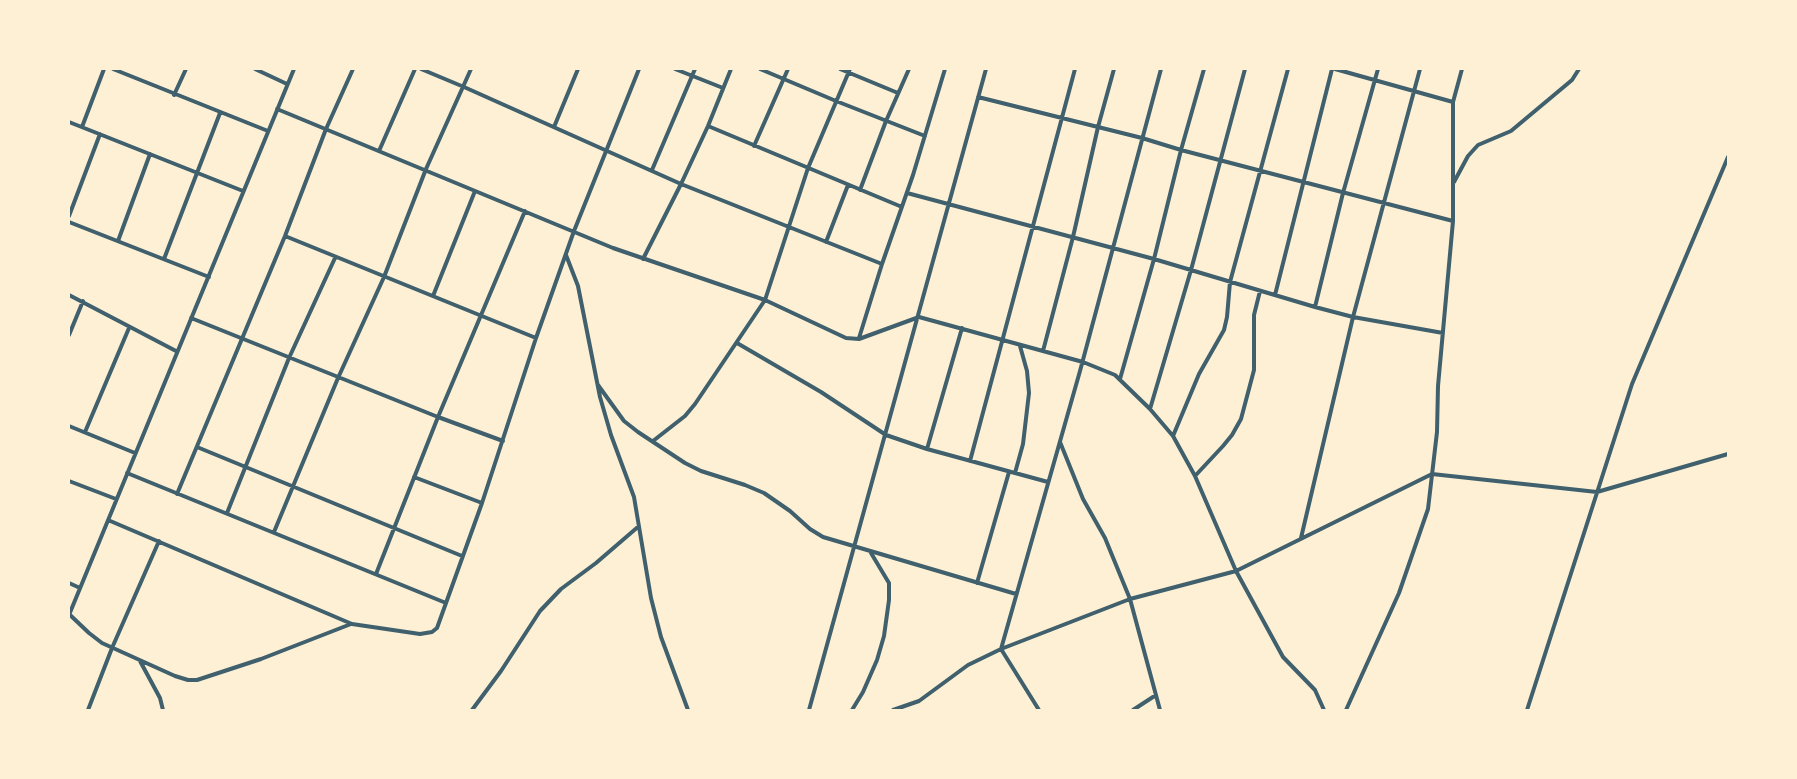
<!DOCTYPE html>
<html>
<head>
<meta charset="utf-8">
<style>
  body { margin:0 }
  #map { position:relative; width:1797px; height:779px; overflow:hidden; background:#fdf0d5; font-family:"Alegreya Sans",sans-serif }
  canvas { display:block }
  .frame { position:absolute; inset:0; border:70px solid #fdf0d5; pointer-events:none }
</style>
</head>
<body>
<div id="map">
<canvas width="1797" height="779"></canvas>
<div class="frame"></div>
</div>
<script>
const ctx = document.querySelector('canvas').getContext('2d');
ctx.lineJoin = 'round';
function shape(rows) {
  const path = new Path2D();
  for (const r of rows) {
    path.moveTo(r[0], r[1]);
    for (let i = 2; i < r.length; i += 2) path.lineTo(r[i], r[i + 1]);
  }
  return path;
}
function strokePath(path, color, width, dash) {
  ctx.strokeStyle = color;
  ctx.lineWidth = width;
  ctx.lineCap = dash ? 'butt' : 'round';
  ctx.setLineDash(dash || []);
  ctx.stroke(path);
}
const minor = shape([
  [113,69,268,131],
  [255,69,287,84],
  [421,69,464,87,681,184,882,264],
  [675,69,723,88],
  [760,69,836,101,925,136],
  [840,69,898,93],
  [1335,69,1453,102],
  [174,95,186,69],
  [978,97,1142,138,1181,150,1453,221],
  [277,109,613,248,765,300,846,338,859,339,919,317,1083,362,1115,375,1150,409,1173,436,1195,476,1236,571,1283,657,1315,690,1324,710],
  [69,122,243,191],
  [708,126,902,207],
  [82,127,104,69],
  [554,127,578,69],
  [754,146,788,69],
  [379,151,415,69],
  [652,170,695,69],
  [1454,182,1468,156,1478,145,1511,131,1572,80,1579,69],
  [860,190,886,121,909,69],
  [907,193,1154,259,1315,307,1353,317,1443,333],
  [69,216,100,134],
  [69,222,209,277],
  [285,236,536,338],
  [118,241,150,154],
  [826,242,848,185],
  [566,255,578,286,600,397,611,435,634,497,651,598,661,637,688,710],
  [164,259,220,113],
  [643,259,681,184,708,126,731,69],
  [69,295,176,351],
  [1275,295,1332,69],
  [433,296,475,191],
  [1315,307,1343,193,1378,69],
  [191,318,438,417,503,441],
  [69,335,83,301],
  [859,338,882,264,913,175,945,69],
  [737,343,821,392,886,435,927,449,1048,482],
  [1043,351,1073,237,1098,127,1114,69],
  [1120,379,1154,259,1181,150,1204,69],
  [598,385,624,421,638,432,685,463,701,471,745,485,764,493,790,511,810,529,823,537,1016,594],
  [1150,409,1191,270,1245,69],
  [69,426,135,453],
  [85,432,129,328],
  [1173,436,1199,374,1224,330,1227,317,1230,282,1288,69],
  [653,441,685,416,695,404,765,300,808,168,850,69],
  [1060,442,1083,499,1105,538,1130,599,1160,710],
  [197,447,462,556],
  [927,449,962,328],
  [970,461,1075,69],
  [127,473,446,603],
  [1015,473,1023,444,1029,393,1027,371,1020,346],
  [1195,476,1223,446,1232,435,1241,419,1254,370,1254,315,1260,291],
  [414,477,482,503],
  [69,481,116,499],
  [177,494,285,236,326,129,353,69],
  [227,513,289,358,335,258],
  [108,520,352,624,420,634,432,632,437,628,482,503,536,338,574,231,639,69],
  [274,532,338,378,384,277,426,169,471,69],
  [1301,538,1353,317,1420,69],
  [376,574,438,417,525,211],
  [69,583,80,588],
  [977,583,1009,472],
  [69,614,89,633,102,643,175,676,188,680,197,680,261,659,351,624],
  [69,615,294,69],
  [140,661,160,698,163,710],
  [88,710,112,648,159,541],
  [472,710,501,671,540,611,561,589,596,563,639,526],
  [809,710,986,69],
  [852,710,863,692,877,660,884,636,889,600,889,583,871,553],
  [893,710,919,701,968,665,1001,649,1130,599,1236,571,1432,474,1597,492,1728,454],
  [1039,710,1001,649,1080,371,1161,69],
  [1133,710,1156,695],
  [1346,710,1399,593,1428,509,1437,432,1438,386,1453,221,1453,102,1462,69],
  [1527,710,1632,384,1728,157]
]);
strokePath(minor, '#3f606c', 4);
</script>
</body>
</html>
